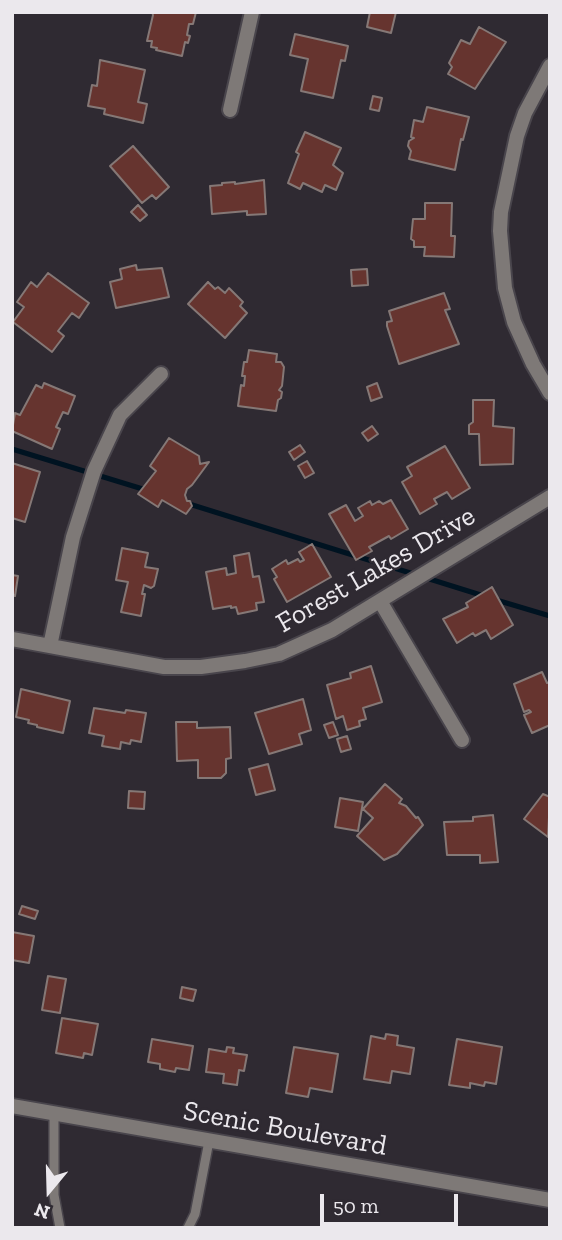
<!DOCTYPE html>
<html>
<head>
<meta charset="utf-8">
<style>
  body { margin:0 }
  #map { position:relative; width:562px; height:1240px; overflow:hidden; background:#2f2a32; font-family:"Zilla Slab",serif }
  canvas { display:block }
  .frame { position:absolute; inset:0; border:14px solid #ebe8ed; pointer-events:none }
  .north { position:absolute; left:14px; top:1156px; width:70px; height:70px; -webkit-text-stroke:5px #2f2a32; paint-order:stroke; rotate:199deg; font-size:19px; font-weight:700; line-height:28px; text-align:center; color:#ebe8ed }
  .north::after { content:''; display:block; margin:auto; width:24px; height:32px; background:#ebe8ed; clip-path:polygon(50% 0,100% 100%,50% 72%,0 100%) }
  .scale { position:absolute; left:320px; top:1194px; width:138px; height:32px; box-sizing:border-box; border:4px solid #ebe8ed; border-top:0; padding-left:9px; font-size:21px; line-height:24px; white-space:nowrap; color:#ebe8ed; -webkit-text-stroke:5px #2f2a32; paint-order:stroke }
</style>
</head>
<body>
<div id="map">
<canvas width="562" height="1240"></canvas>
<div class="frame"></div>
<div class="north">N</div>
<div class="scale">50 m</div>
</div>
<script>
const ctx = document.querySelector('canvas').getContext('2d');
ctx.lineJoin = 'round';
function shape(rows) {
  const path = new Path2D();
  for (const r of rows) {
    path.moveTo(r[0], r[1]);
    for (let i = 2; i < r.length; i += 2) path.lineTo(r[i], r[i + 1]);
  }
  return path;
}
function strokePath(path, color, width, dash) {
  ctx.strokeStyle = color;
  ctx.lineWidth = width;
  ctx.lineCap = dash ? 'butt' : 'round';
  ctx.setLineDash(dash || []);
  ctx.stroke(path);
}
function fill(path, color) {
  ctx.fillStyle = color;
  ctx.fill(path, 'evenodd');
}
function label(font, color, halo, rows, align = 'center') {
  ctx.font = font + ' "Zilla Slab",serif';
  ctx.lineWidth = 5;
  ctx.setLineDash([]);
  ctx.textBaseline = 'middle';
  ctx.strokeStyle = halo;
  ctx.fillStyle = color;
  for (const [text, x, y, turn = 0] of rows) {
    ctx.save();
    ctx.translate(x, y);
    ctx.rotate((+turn || 0) * Math.PI / 180);
    ctx.textAlign = isNaN(turn) ? turn : align;
    if (halo) ctx.strokeText(text, 0, 0);
    ctx.fillText(text, 0, 0);
    ctx.restore();
  }
}
const stream = shape([
  [12,449,146,490],
  [186,503,484,596],
  [493,599,550,616]
]);
const building = shape([
  [152,12,196,12,193,24,189,24,187,35,190,36,188,43,185,42,182,56,156,50,157,48,151,47,152,41,147,41,153,15,152,12],
  [370,12,396,12,391,33,367,27,370,12],
  [479,27,506,42,475,89,448,74,452,67,449,63,461,40,470,44,479,27],
  [295,34,348,46,345,61,341,60,333,98,301,91,308,59,290,55,295,34],
  [100,60,145,70,138,102,147,104,143,123,104,114,105,109,88,106,92,85,97,86,100,60],
  [373,96,382,98,379,111,370,109,373,96],
  [427,107,469,117,463,140,461,139,455,170,409,159,411,151,408,146,409,141,414,138,411,137,414,120,423,122,427,107],
  [305,132,341,148,333,165,343,173,336,190,325,185,322,192,303,183,300,189,288,183,299,154,296,152,305,132],
  [133,146,169,187,156,199,152,195,142,203,110,166,133,146],
  [264,180,266,214,247,215,247,211,212,214,210,186,222,185,222,183,235,182,235,184,264,180],
  [425,203,452,203,451,236,455,236,454,257,424,256,425,247,414,247,414,241,411,239,413,219,425,219,425,203],
  [138,205,147,215,140,221,131,212,138,205],
  [136,265,137,270,162,268,169,297,116,308,110,282,122,279,120,269,136,265],
  [367,269,368,285,352,286,351,270,367,269],
  [48,273,89,303,79,318,72,313,58,331,64,336,52,352,13,322,24,307,17,302,31,282,37,287,48,273],
  [208,282,215,289,218,287,225,293,229,288,243,302,240,306,247,313,225,338,188,304,208,282],
  [444,293,450,309,445,310,459,344,399,364,387,326,387,322,392,321,389,311,444,293],
  [249,350,277,354,276,362,281,362,284,367,282,386,279,390,282,392,281,398,278,400,276,411,238,406,241,385,244,386,245,376,242,376,244,362,247,362,249,350],
  [44,383,75,396,68,414,63,412,56,427,60,429,52,449,12,431,15,413,20,415,36,385,42,388,44,383],
  [377,383,382,397,371,401,367,387,377,383],
  [473,400,494,400,493,426,514,428,513,464,480,465,479,434,469,434,469,425,473,422,473,400],
  [372,426,378,434,368,441,362,433,372,426],
  [169,438,199,456,200,464,209,462,192,485,187,489,185,495,187,501,190,501,192,506,186,514,162,500,158,507,138,494,156,471,150,466,169,438],
  [300,445,305,452,294,460,289,452,300,445],
  [445,446,470,488,452,499,447,492,434,499,437,504,420,514,402,482,412,476,407,467,445,446],
  [307,461,314,473,305,478,298,466,307,461],
  [12,463,40,472,25,522,12,518,12,463],
  [391,500,408,529,391,539,389,536,369,547,372,551,356,560,329,514,346,505,355,521,363,516,358,508,370,501,372,505,379,501,383,504,391,500],
  [312,544,331,577,287,602,274,579,277,577,272,569,286,560,288,564,298,559,300,562,304,560,299,552,312,544],
  [122,548,148,553,145,567,158,569,154,586,151,588,144,585,142,594,145,594,141,616,121,612,128,582,116,580,122,548],
  [249,553,253,577,259,576,264,602,256,603,257,610,238,614,236,607,231,608,231,606,213,609,206,572,226,568,227,575,236,573,234,556,249,553],
  [12,575,18,576,15,596,12,595,12,575],
  [492,587,513,625,491,639,486,630,475,636,473,633,457,643,443,619,468,607,466,603,492,587],
  [371,666,382,702,363,708,366,719,359,721,360,726,347,730,343,716,336,719,327,685,351,678,350,673,371,666],
  [542,672,547,683,550,682,550,725,532,733,524,715,531,712,529,710,524,712,514,684,542,672],
  [21,689,70,701,63,733,37,727,37,725,28,723,29,720,16,717,21,689],
  [303,699,311,730,299,734,302,744,269,754,255,713,303,699],
  [94,708,125,713,126,710,146,713,141,742,131,740,130,744,121,742,120,749,102,746,104,736,89,733,94,708],
  [176,722,197,722,197,728,230,727,231,758,226,759,226,773,221,778,198,778,198,760,177,761,176,722],
  [333,722,338,735,329,738,324,725,333,722],
  [347,736,351,749,341,752,337,739,347,736],
  [268,764,275,790,256,795,249,769,268,764],
  [385,784,402,799,399,803,406,806,416,818,418,817,423,825,397,854,384,860,357,836,373,818,363,809,385,784],
  [129,791,145,792,144,809,128,808,129,791],
  [543,794,550,797,548,837,524,819,543,794],
  [340,798,363,802,358,831,335,827,340,798],
  [493,815,498,862,480,863,480,855,447,855,444,822,473,821,473,817,493,815],
  [22,906,38,911,35,919,19,914,22,906],
  [12,932,34,936,29,963,12,960,12,932],
  [48,976,66,979,60,1013,42,1010,48,976],
  [182,987,196,990,193,1001,180,998,182,987],
  [62,1018,98,1024,92,1055,84,1053,83,1058,56,1053,62,1018],
  [386,1034,398,1036,397,1045,414,1048,410,1074,392,1071,390,1083,364,1079,371,1036,385,1039,386,1034],
  [152,1039,193,1046,189,1070,176,1068,175,1072,160,1069,160,1064,148,1062,152,1039],
  [457,1039,502,1047,496,1084,485,1082,484,1086,470,1083,470,1088,449,1085,457,1039],
  [227,1047,234,1048,233,1053,247,1055,244,1071,239,1070,237,1085,223,1083,224,1074,206,1072,209,1049,226,1052,227,1047],
  [294,1047,338,1054,332,1092,310,1088,308,1097,286,1093,294,1047]
]);
const service = shape([
  [54,1114,54,1195,60,1228],
  [188,1228,195,1214,209,1141]
]);
const minor = shape([
  [550,66,525,113,517,136,501,212,500,231,505,288,514,322,533,364,550,393],
  [230,110,252,12],
  [380,601,462,740],
  [12,639,164,667,201,667,245,661,279,654,332,630,550,497],
  [50,646,73,537,94,471,120,415,161,374],
  [12,1106,550,1200]
]);
const streetNames = [
  ["Forest Lakes Drive",376,570,-30],
  ["Scenic Boulevard",285,1129,10]
];
strokePath(stream, '#001321', 5);
fill(building, '#66342f');
strokePath(building, '#857876', 2);
strokePath(service, '#49454c', 12);
strokePath(minor, '#49454c', 18);
strokePath(service, '#7e7977', 9);
strokePath(minor, '#7e7977', 14);
label('28px', '#ebe8ed', '#2f2a32', streetNames);
</script>
</body>
</html>
